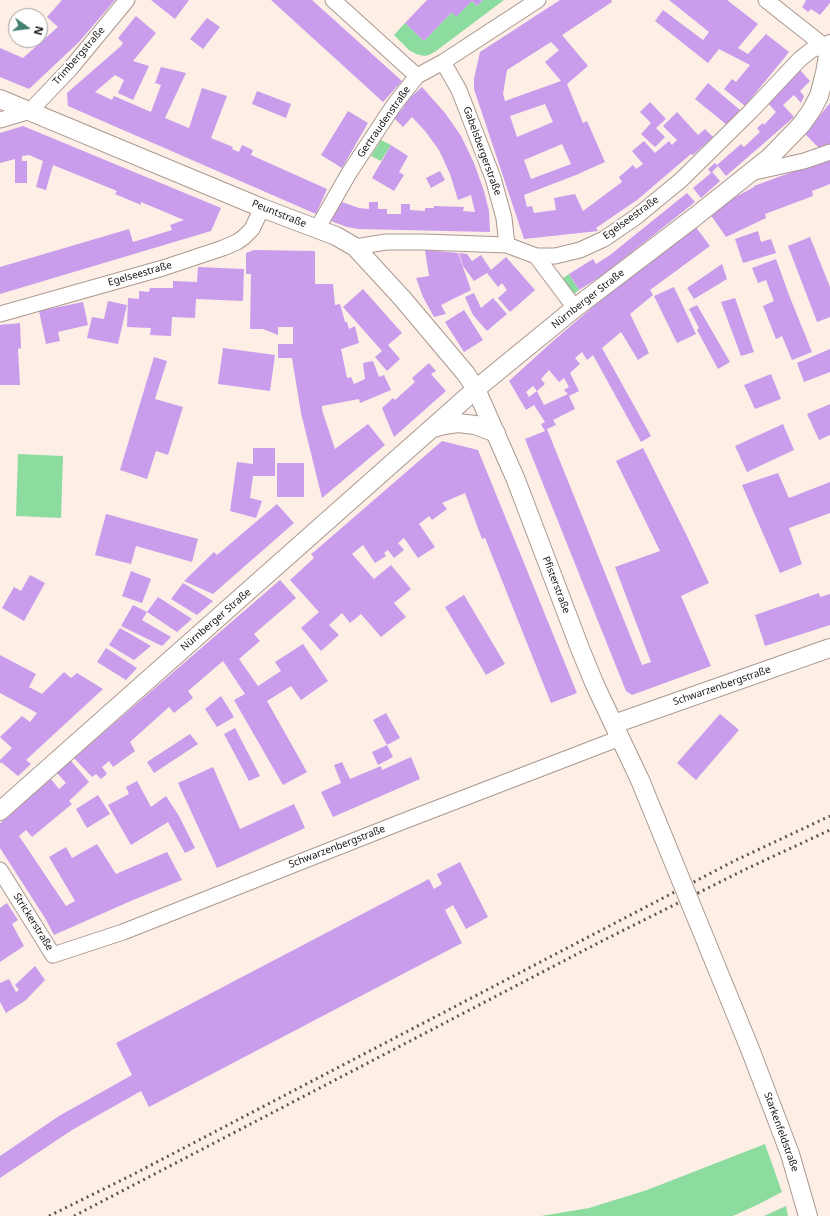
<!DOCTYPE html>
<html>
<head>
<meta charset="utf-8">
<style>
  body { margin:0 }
  #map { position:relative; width:830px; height:1216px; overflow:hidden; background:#fdeee6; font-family:"Noto Sans",sans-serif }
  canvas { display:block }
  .north { position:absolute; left:8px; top:8px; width:40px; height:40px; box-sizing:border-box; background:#fff; border:1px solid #a3a19f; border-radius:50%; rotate:104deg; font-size:11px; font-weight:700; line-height:16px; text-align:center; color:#1a1410 }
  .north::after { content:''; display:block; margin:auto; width:14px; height:18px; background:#3f8070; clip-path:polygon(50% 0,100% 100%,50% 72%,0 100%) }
</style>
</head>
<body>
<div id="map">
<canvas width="830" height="1216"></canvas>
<div class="north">N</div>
</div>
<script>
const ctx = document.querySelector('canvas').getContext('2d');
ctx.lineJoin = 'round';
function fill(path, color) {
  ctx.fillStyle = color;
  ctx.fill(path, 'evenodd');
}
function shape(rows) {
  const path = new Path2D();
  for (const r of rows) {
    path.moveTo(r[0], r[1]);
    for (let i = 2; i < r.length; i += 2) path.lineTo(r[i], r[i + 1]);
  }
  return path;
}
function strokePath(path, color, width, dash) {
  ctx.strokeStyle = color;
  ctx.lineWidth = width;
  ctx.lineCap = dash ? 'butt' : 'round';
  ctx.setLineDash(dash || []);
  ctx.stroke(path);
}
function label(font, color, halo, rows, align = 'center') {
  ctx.font = font + ' "Noto Sans",sans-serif';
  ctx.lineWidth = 4;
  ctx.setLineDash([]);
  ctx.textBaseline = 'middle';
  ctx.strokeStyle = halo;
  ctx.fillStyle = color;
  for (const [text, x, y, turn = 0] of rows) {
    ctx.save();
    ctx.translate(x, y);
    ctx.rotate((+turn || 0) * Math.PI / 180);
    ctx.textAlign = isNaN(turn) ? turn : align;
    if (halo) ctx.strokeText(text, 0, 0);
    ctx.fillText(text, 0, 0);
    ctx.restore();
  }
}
const green = shape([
  [483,0,504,0,436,51,429,55,424,56,416,54,409,50,394,35,405,23,424,41,452,12,456,16,472,1,477,6],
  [381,140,391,145,381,161,371,156],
  [569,274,579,290,574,294,564,282,563,278],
  [18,454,63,456,61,518,16,516],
  [765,1144,782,1192,759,1204,733,1216,541,1216,589,1208,647,1190],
  [786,1206,788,1216,764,1216]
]);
const building = shape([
  [62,0,115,0,79,42,29,89,0,77,0,48,23,58,58,27,47,17],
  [151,0,189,0,175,19],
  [271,0,312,0,402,81,383,102],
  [427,0,483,0,477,6,472,1,456,17,452,12,424,41,405,23],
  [560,0,611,0,612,2,562,35,588,66,567,84,583,123,587,121,605,162,576,175,524,195,527,207,532,206,534,213,556,210,554,198,575,194,583,211,622,182,619,177,633,165,636,169,643,164,632,151,644,141,655,153,669,141,672,145,677,140,663,126,677,112,698,135,705,129,713,137,693,155,691,154,637,200,596,228,598,231,524,239,474,89,474,79,480,52],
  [551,42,559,50,545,62,561,81,505,101,503,94,507,70],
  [545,104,553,122,517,137,510,116],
  [562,144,571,164,531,179,524,160],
  [669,0,727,0,758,24,738,48,748,54,766,34,789,52,745,106,724,89,732,79,736,82,750,65,719,49,708,63,655,21,663,10,703,40,709,32],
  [805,0,830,0,830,3,820,15,811,9,808,12,802,7,806,1],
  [136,16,156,33,133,61,149,66,133,100,118,93,124,80,115,75,95,92,112,100,114,96,151,112,161,85,155,83,161,67,186,73,165,118,189,128,202,88,227,96,211,138,233,147,232,149,239,152,242,145,253,150,251,155,327,189,316,214,68,106,67,93,121,46,123,43,118,38],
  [207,18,220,27,203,49,190,39],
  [800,70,810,81,800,91,804,96,801,103,794,95,783,105,794,117,726,176,718,166,712,172,720,181,701,198,693,188,711,173,708,169,715,163,717,165,741,144,744,147,760,132,757,128,763,123,764,125,776,112,766,101],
  [708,83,740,110,727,125,695,99],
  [422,87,445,113,461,136,474,163,484,191,489,211,490,232,358,229,347,227,331,221,339,201,359,208,369,209,369,202,378,202,378,209,387,209,387,214,401,214,401,204,410,204,410,210,425,211,425,208,434,208,434,206,464,207,463,211,475,212,471,195,458,200,450,174,439,150,425,131,412,117,403,127,394,118,404,107,402,105],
  [257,91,291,104,286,118,252,104],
  [650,102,666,119,656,128,665,137,655,147,641,134,651,123,640,112],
  [830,103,830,147,822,151,805,134],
  [348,111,368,123,342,168,321,155],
  [23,126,221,208,211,231,0,294,0,267,129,229,133,242,172,230,170,225,184,220,141,202,141,205,115,194,117,191,53,165,46,190,36,187,43,161,29,155,22,156,22,161,27,161,27,183,15,183,15,159,0,163,0,133],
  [391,145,408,156,399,172,404,175,394,191,372,178],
  [830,158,830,184,812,191,813,196,765,214,766,218,726,237,710,214,730,200,754,187,754,186],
  [440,171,445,180,431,188,426,178],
  [687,193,695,202,603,275,579,290,569,274,593,259,596,264,610,255],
  [695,226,710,246,650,290,653,295,630,314,649,353,638,360,621,332,602,348,651,436,641,442,593,355,587,360,582,352,575,358,580,364,570,373,579,391,569,396,575,409,553,420,556,425,547,429,642,665,651,662,615,567,660,551,616,461,643,448,686,534,709,583,681,596,711,666,632,695,626,691,525,439,545,431,541,424,545,422,534,405,526,410,509,381,552,342,636,270],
  [549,370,559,382,564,378,569,387,564,390,568,394,544,405,537,391,529,397,526,392,533,386,537,391,545,384,541,379],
  [758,231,761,242,771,239,776,253,743,263,735,239],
  [810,237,830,287,830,317,817,322,788,246],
  [254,250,315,251,315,284,333,284,335,305,340,304,345,322,347,322,349,329,355,326,359,343,341,349,347,378,351,377,354,384,365,379,363,363,373,361,379,377,384,375,391,390,360,403,359,399,322,406,322,410,335,449,368,424,385,445,322,498,301,413,292,358,278,358,278,344,293,344,293,327,278,327,278,335,263,329,250,329,251,274,246,274,246,253],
  [425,250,458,253,471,290,441,305,446,314,434,317,423,297,416,278,429,276],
  [459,253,467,254,472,261,481,255,491,270,506,257,535,290,510,312,498,298,507,290,502,283,498,287,487,273,474,281,463,266],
  [776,259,789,295,812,352,792,360,782,336,776,339,763,306,774,301,766,280,758,283,752,268],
  [722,264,727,279,694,299,687,288],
  [198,267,244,269,243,301,196,299,195,318,172,317,171,336,150,335,151,328,127,327,128,298,139,299,139,291,149,292,150,288,173,288,173,281,197,282],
  [674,287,696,334,677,343,654,296],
  [363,289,402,333,388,345,400,359,387,371,375,357,382,351,343,307],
  [474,293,481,308,493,298,507,314,487,331,473,315,465,297],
  [735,298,754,352,741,356,721,302],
  [108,301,127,305,118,344,87,338,92,317,104,319],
  [83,302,88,325,58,332,60,341,46,344,39,311],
  [697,305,730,362,718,369,697,330,699,328,689,309],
  [464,310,483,340,464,352,445,322],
  [20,323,21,348,18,349,20,385,0,385,0,325],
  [223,348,275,355,270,391,218,384],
  [830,349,830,372,804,382,797,363],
  [154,357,167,361,155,399,183,407,168,455,156,451,147,479,120,470],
  [429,363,436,371,431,374,446,391,394,437,382,408,393,398,395,400,415,382,412,378],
  [771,374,781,399,755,409,744,385],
  [830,404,830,435,819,440,807,414],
  [783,424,794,450,747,472,735,446],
  [442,441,478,450,577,693,551,703,485,538,482,539,465,493,442,503,447,509,432,520,429,516,419,524,435,547,418,558,404,538,398,543,404,550,394,558,388,550,384,553,386,556,375,563,363,545,352,554,374,579,391,565,411,589,394,603,406,617,381,637,361,614,350,623,342,613,329,625,339,635,321,651,301,628,319,612,290,580,314,558,311,554,315,551],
  [253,448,275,448,275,476,253,476,250,498,262,501,256,518,230,511,237,462,253,464],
  [277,463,304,463,304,497,277,497],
  [778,473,789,498,830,482,830,513,789,528,802,564,780,573,742,485],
  [277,504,294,523,213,594,184,581,214,552,217,555],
  [106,514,198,539,192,562,136,546,131,564,95,555],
  [131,571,151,579,142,603,122,596],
  [30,575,45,583,24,621,2,608,14,587,21,591],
  [280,580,296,598,254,634,260,641,239,659,258,686,281,671,275,662,303,644,328,681,301,700,291,686,267,701,307,772,283,785,234,700,245,694,223,661,188,691,193,698,174,713,169,707,130,742,135,751,113,767,109,761,102,767,107,774,101,779,96,774,92,777,74,758],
  [183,583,213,601,197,615,171,599],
  [819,593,820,597,830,594,830,625,765,646,755,615],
  [464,595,505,664,486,675,445,607],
  [158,597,192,619,177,632,147,612],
  [133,605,147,612,142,620,171,637,162,646,121,626],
  [120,628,151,646,134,660,109,645],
  [106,648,137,668,126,680,97,662],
  [0,655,36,674,29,687,42,694,64,672,71,678,77,673,103,689,26,760,31,764,18,776,1,762,0,764,0,760,12,748,0,737,22,716,30,722,37,713,0,693],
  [221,696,234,717,217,727,205,709],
  [386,713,400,738,387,745,393,757,378,765,372,752,387,745,373,720],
  [720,714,739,730,696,780,677,763],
  [235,728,260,776,249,781,224,734],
  [190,734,198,744,154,773,147,762],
  [411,757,420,779,333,817,321,792,341,783,334,765,342,762,350,779,381,766,382,770],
  [71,761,89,782,69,801,72,804,32,837,26,830,19,836,66,906,75,901,49,857,66,847,72,858,97,844,116,874,167,852,182,880,133,900,54,935,45,918,0,848,0,823,51,779,59,789,66,783,57,773],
  [213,767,240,829,294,804,305,828,217,868,178,783],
  [137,781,151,807,166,796,179,816,195,848,185,853,168,822,131,845,108,805,129,794,126,787],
  [98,795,110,814,87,828,76,809],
  [460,862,488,917,466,929,453,905,445,910,462,943,149,1107,141,1091,72,1130,0,1178,0,1156,59,1116,132,1075,116,1043,429,879,434,889,442,884,437,874],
  [7,903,18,920,12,924,24,946,0,962,0,908],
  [35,966,45,980,26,1000,6,1013,0,1002,0,983,9,979,16,992,19,990,15,985]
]);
const minor = shape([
  [333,0,417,76],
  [766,0,828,49],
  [443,62,459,90,493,178,504,218,507,245],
  [0,120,30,111,70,69,127,0],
  [750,173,804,161,830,152],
  [317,229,349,173,394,105,417,76,443,62,538,0],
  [355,247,386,242,424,242,507,245,536,256,555,256,580,250,604,239,636,217,681,180,751,111,800,59,814,48,828,49],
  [536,256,575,308],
  [0,314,163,268,223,248,237,242,244,237,252,229,262,208],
  [0,870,53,955,123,932,404,821,620,738]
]);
const tertiary = shape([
  [0,99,262,208,336,236,355,247,402,298,466,374,476,389,516,480,581,651,595,685,640,780],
  [433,428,444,425,458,423,475,425,496,433],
  [614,724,830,648],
  [0,811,476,389,575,308,696,216,770,157,801,125,811,111,819,96,825,73,830,44],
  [750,1049,790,1154,808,1216]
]);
const rail = shape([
  [49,1216,132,1175,734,861,830,816],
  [74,1216,602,941,746,869,830,830]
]);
const tertiaryBridge = shape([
  [640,780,750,1049]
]);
const streetNames = [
  ["Trimbergstraße",79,56,-49],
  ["Gertraudenstraße",384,122,-55],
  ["Gabelsbergerstraße",482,151,70],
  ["Peuntstraße",279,214,22],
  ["Egelseestraße",631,218,-36],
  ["Egelseestraße",140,274,-16],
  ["Nürnberger Straße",588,299,-38],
  ["Pfisterstraße",556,585,69],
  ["Nürnberger Straße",216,620,-41],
  ["Schwarzenbergstraße",722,686,-19],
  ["Schwarzenbergstraße",337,847,-21],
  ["Strickerstraße",33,922,58],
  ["Starkenfeldstraße",781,1132,70]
];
fill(green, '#8ddc9f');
fill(building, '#c99cec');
strokePath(minor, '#aa988e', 17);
strokePath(tertiary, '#aa988e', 20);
strokePath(minor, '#fff', 15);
strokePath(tertiary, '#fff', 18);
strokePath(rail, '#5f5751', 3, [2, 4]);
strokePath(tertiaryBridge, '#aa988e', 20, []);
strokePath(tertiaryBridge, '#fff', 18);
label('10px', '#1a1410', '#fff', streetNames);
</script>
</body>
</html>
